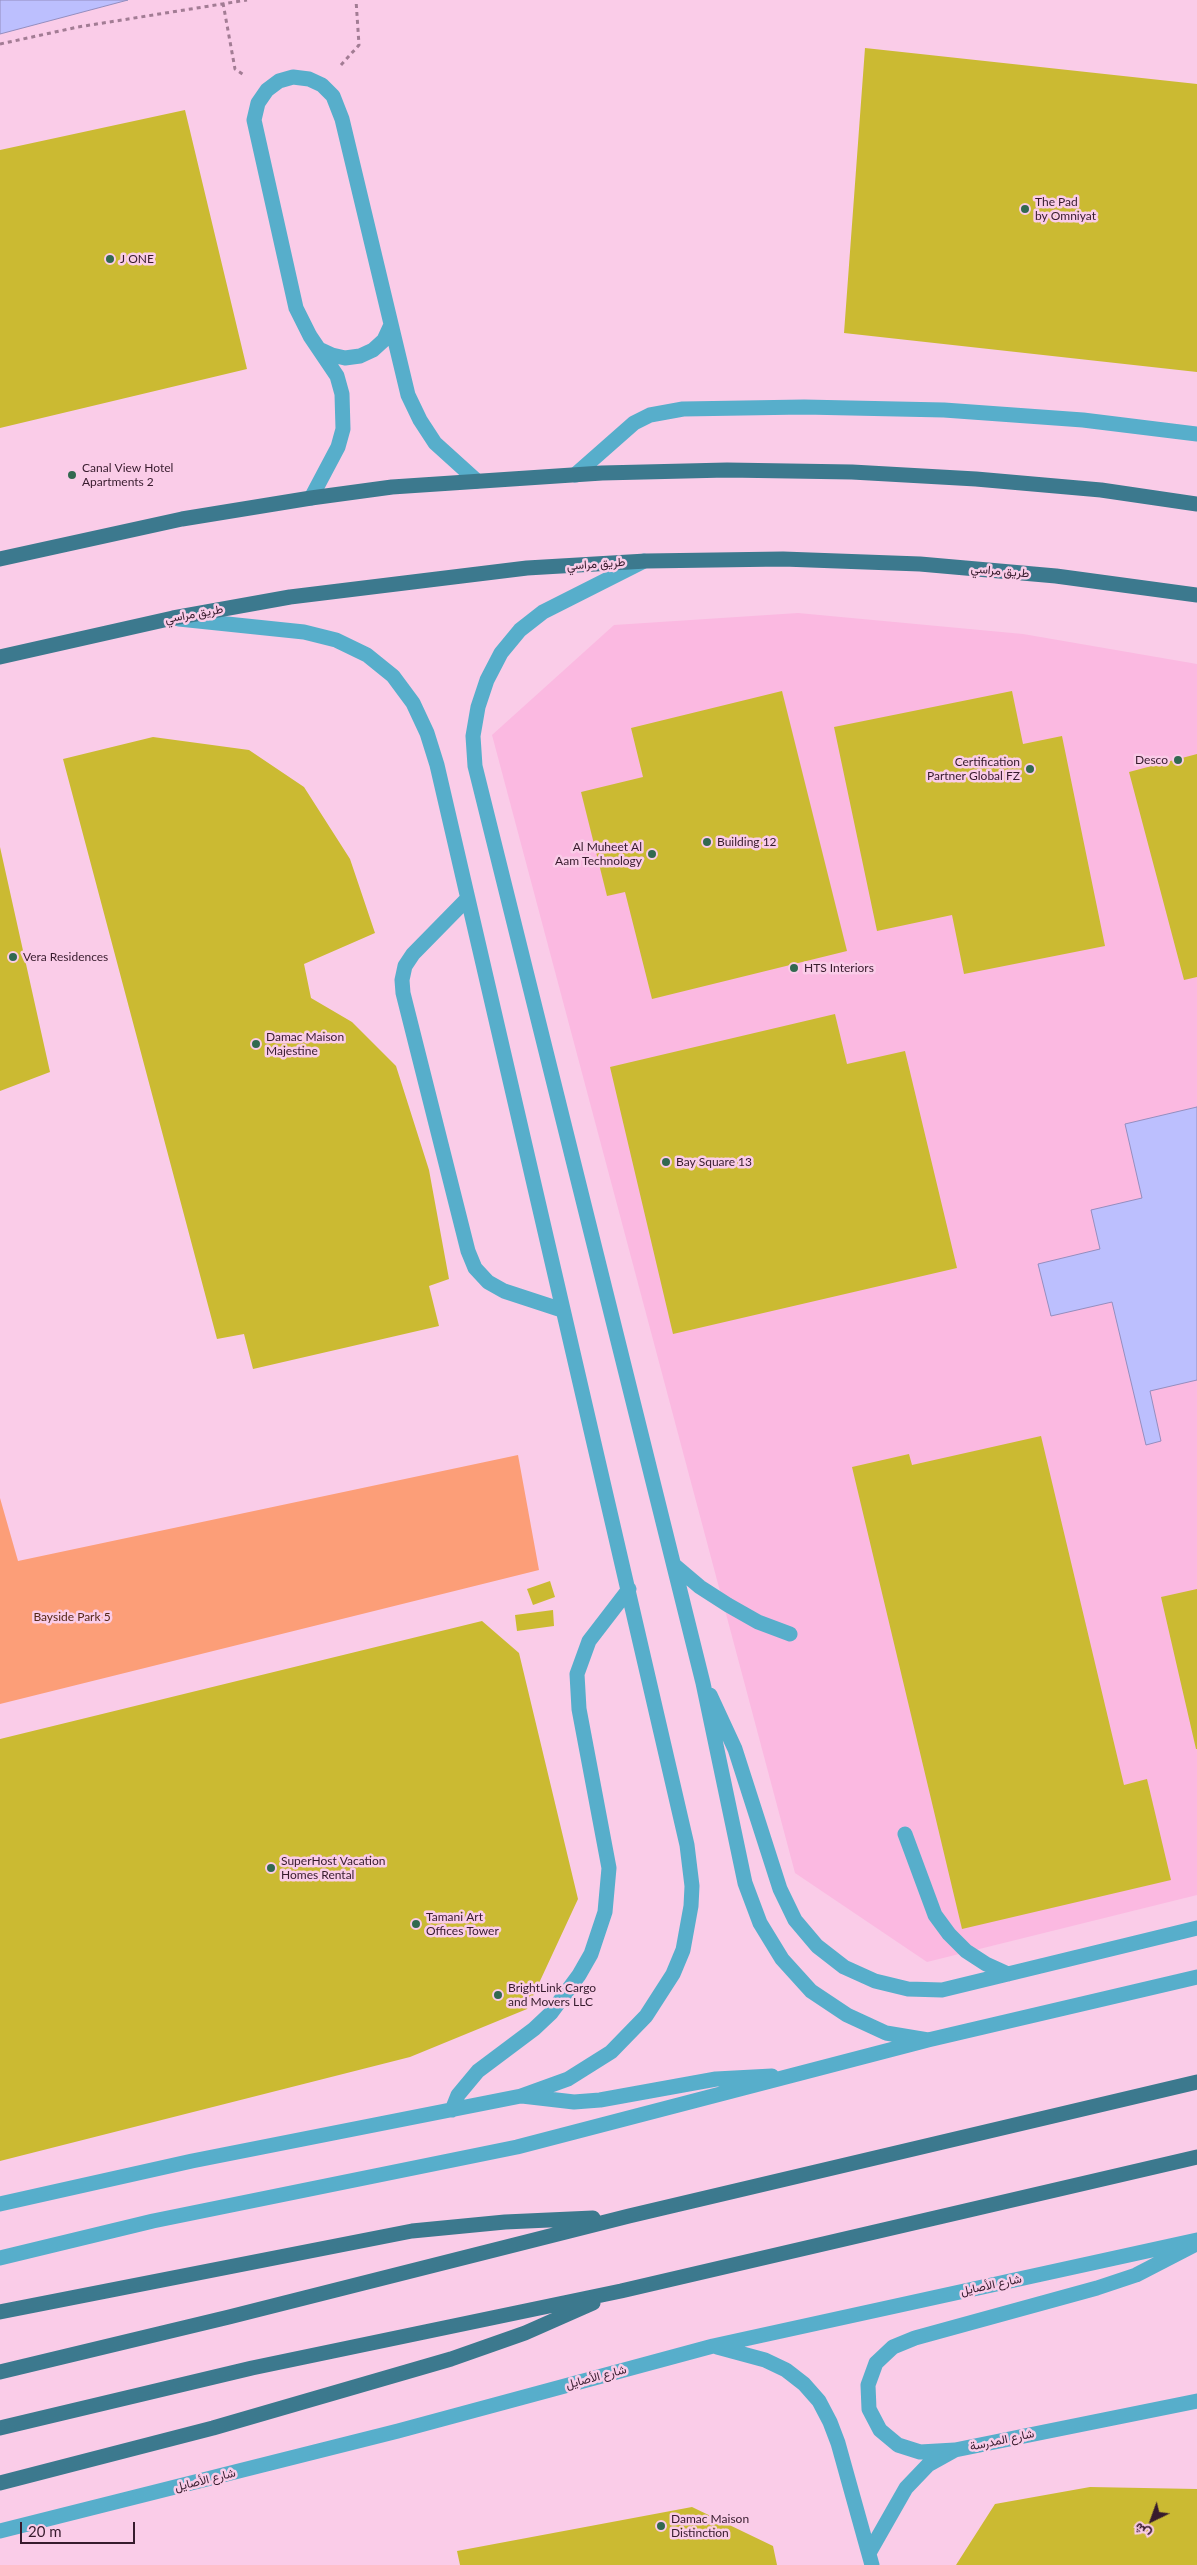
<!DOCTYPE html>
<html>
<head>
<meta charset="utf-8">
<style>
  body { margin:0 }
  #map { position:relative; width:1197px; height:2565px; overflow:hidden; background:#facce8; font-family:Lato,Vazirmatn,sans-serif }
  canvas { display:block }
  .north { position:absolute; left:1127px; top:2495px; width:50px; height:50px; -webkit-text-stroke:4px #facce8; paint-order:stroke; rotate:222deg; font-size:14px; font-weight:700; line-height:20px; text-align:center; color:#371b2d }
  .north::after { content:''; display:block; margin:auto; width:18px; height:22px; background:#371b2d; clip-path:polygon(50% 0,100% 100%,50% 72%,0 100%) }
  .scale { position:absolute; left:20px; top:2522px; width:115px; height:22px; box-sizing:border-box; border:2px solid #371b2d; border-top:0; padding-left:6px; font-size:15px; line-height:18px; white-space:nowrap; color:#371b2d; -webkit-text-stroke:4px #facce8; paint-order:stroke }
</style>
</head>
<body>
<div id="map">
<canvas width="1197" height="2565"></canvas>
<div class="north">ش</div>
<div class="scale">20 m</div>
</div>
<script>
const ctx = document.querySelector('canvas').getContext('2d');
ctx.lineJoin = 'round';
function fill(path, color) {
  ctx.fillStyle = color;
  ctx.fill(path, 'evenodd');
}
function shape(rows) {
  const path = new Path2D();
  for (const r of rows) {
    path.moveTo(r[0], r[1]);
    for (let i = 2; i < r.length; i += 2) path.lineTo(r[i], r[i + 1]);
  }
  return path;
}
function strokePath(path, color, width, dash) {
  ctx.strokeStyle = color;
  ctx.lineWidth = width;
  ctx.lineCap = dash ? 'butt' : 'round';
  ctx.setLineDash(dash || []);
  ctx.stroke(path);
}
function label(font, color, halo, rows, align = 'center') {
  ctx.font = font + ' Lato,Vazirmatn,sans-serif';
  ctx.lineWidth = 5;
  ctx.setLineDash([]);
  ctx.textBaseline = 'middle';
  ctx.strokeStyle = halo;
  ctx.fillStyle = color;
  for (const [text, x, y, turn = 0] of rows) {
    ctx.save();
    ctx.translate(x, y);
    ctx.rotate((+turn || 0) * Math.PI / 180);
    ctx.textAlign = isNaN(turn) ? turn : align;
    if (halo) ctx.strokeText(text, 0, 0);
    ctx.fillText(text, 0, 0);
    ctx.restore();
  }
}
const built = shape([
  [798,613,1023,634,1197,664,1197,1895,927,1962,795,1873,492,735,614,625]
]);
const green = shape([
  [518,1455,539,1570,0,1704,0,1498,18,1561]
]);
const water = shape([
  [0,0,128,0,0,34,0,0],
  [1197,1107,1197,1380,1150,1391,1161,1441,1146,1445,1112,1302,1051,1316,1038,1264,1100,1249,1091,1210,1142,1198,1125,1124,1197,1107]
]);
const building = shape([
  [865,48,1197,84,1197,372,844,333],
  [185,110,247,369,0,428,0,150],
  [782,691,847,951,652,999,625,892,607,896,581,792,643,777,631,728],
  [1012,691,1023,744,1062,736,1105,946,964,974,952,915,877,931,834,727],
  [153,737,249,750,304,787,350,859,375,933,304,964,311,998,352,1022,396,1066,429,1170,449,1279,429,1286,439,1326,253,1369,244,1334,217,1339,63,759],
  [1197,754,1197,977,1184,980,1129,772],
  [0,847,50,1072,0,1091],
  [835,1014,847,1064,905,1051,957,1268,673,1334,610,1067],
  [1041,1436,1124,1785,1147,1779,1171,1880,962,1929,852,1467,909,1454,912,1465],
  [550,1581,555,1597,533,1605,527,1589],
  [1197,1589,1197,1749,1196,1749,1161,1597],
  [553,1610,554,1626,517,1631,515,1615],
  [482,1621,519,1653,578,1899,527,2009,410,2057,0,2161,0,1739],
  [1090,2487,1197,2489,1197,2565,956,2565,995,2504],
  [692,2507,773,2546,777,2565,460,2565,457,2551]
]);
const path = shape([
  [223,3,235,69,244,75],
  [0,44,78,27,247,0],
  [341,65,359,45,356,0]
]);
const minor = shape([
  [319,349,332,355,345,358,360,356,373,350,384,340,390,327],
  [575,475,634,423,650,415,683,409,804,407,944,410,1083,420,1197,434],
  [311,498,338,447,343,429,342,394,337,376,310,336,296,308,254,120,258,103,267,90,279,81,293,77,309,79,322,85,333,96,342,119,408,395,420,420,435,443,477,481],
  [644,561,543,612,520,630,501,653,487,680,478,707,473,736,475,766,703,1683,745,1883,760,1923,782,1959,811,1991,847,2015,886,2033,928,2040],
  [467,899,413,954,405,966,402,980,403,993,468,1251,475,1268,488,1282,504,1291,562,1310],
  [674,1565,700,1587,728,1605,758,1622,790,1634],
  [710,1695,735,1749,780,1889,795,1920,817,1946,844,1967,875,1981,908,1989,942,1990,1197,1928],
  [905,1834,935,1915,949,1934,966,1951,986,1964,1008,1974],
  [522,2096,574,2102,600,2100,716,2079,772,2076],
  [452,2110,458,2095,478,2071,534,2029,551,2013,579,1975,591,1954,605,1912,609,1868,579,1709,577,1674,589,1641,629,1589],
  [0,2204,192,2161,521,2096,568,2079,611,2052,646,2016,673,1974,683,1950,691,1906,692,1886,687,1845,437,765,427,733,413,703,393,676,367,655,336,640,304,632,179,619],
  [0,2258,153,2221,517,2147,928,2040,1197,1977],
  [717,2347,765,2360,786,2370,804,2384,819,2401,830,2422,838,2443,872,2565],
  [955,2450,920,2452,898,2445,880,2430,869,2409,868,2385,876,2363,893,2347,915,2338,1097,2288,1136,2275,1194,2245],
  [0,2531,398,2431,713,2346,1197,2240],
  [869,2553,906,2488,928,2465,955,2450,1197,2401]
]);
const major = shape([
  [0,559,182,519,311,498,392,487,602,473,727,470,852,472,976,479,1101,490,1197,504],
  [0,657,173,618,290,597,527,568,646,561,783,559,920,564,1056,576,1197,595],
  [0,2312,412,2231,505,2222,593,2218],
  [0,2372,229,2317,629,2216,1197,2082],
  [0,2428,252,2368,621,2291,1197,2157],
  [0,2483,213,2428,451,2359,525,2333,593,2303]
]);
const markers = [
  [1025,209,5,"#326950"],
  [110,259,5,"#326950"],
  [72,475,5,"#326950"],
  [1178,760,5,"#326950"],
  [1030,769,5,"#326950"],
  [707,842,5,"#326950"],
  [652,854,5,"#326950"],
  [13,957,5,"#326950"],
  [794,968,5,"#326950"],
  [256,1044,5,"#326950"],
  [666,1162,5,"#326950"],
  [271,1868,5,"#326950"],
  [416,1924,5,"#326950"],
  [498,1995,5,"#326950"],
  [661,2526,5,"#326950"]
];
const poiNames = [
  ["The Pad",1035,202],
  ["by Omniyat",1035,216],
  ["J ONE",120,259],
  ["Canal View Hotel",82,468],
  ["Apartments 2",82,482],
  ["Desco",1168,760,"right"],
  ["Certification",1020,762,"right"],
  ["Partner Global FZ",1020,776,"right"],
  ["Building 12",717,842],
  ["Al Muheet Al",642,847,"right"],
  ["Aam Technology",642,861,"right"],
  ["Vera Residences",23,957],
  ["HTS Interiors",804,968],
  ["Damac Maison",266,1037],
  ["Majestine",266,1051],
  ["Bay Square 13",676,1162],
  ["SuperHost Vacation",281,1861],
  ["Homes Rental",281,1875],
  ["Tamani Art",426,1917],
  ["Offices Tower",426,1931],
  ["BrightLink Cargo",508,1988],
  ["and Movers LLC",508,2002],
  ["Damac Maison",671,2519],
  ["Distinction",671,2533]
];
const streetNames = [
  ["طريق مراسي",596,564,-4],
  ["طريق مراسي",1000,571,5],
  ["طريق مراسي",194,614,-10],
  ["شارع الأصايل",991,2285,-12],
  ["شارع الأصايل",596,2377,-15],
  ["شارع المدرسة",1002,2440,-12],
  ["شارع الأصايل",205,2480,-14]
];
const parkNames = [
  ["Bayside Park 5",72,1617]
];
fill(built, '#fbb9e1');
fill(green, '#fc9e78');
fill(water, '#bcbffe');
strokePath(water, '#948ebf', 1);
fill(building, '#cbba32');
strokePath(path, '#a27c94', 3, [4, 4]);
strokePath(minor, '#57aecb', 15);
strokePath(major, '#3c798e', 15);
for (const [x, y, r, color] of markers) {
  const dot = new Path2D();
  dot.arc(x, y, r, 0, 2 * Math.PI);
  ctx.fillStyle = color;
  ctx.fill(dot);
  strokePath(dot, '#facce8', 2);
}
label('12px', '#371b2d', '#facce8', poiNames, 'left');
label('12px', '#371b2d', '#facce8', streetNames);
label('12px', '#542816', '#facce8', parkNames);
</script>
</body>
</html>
